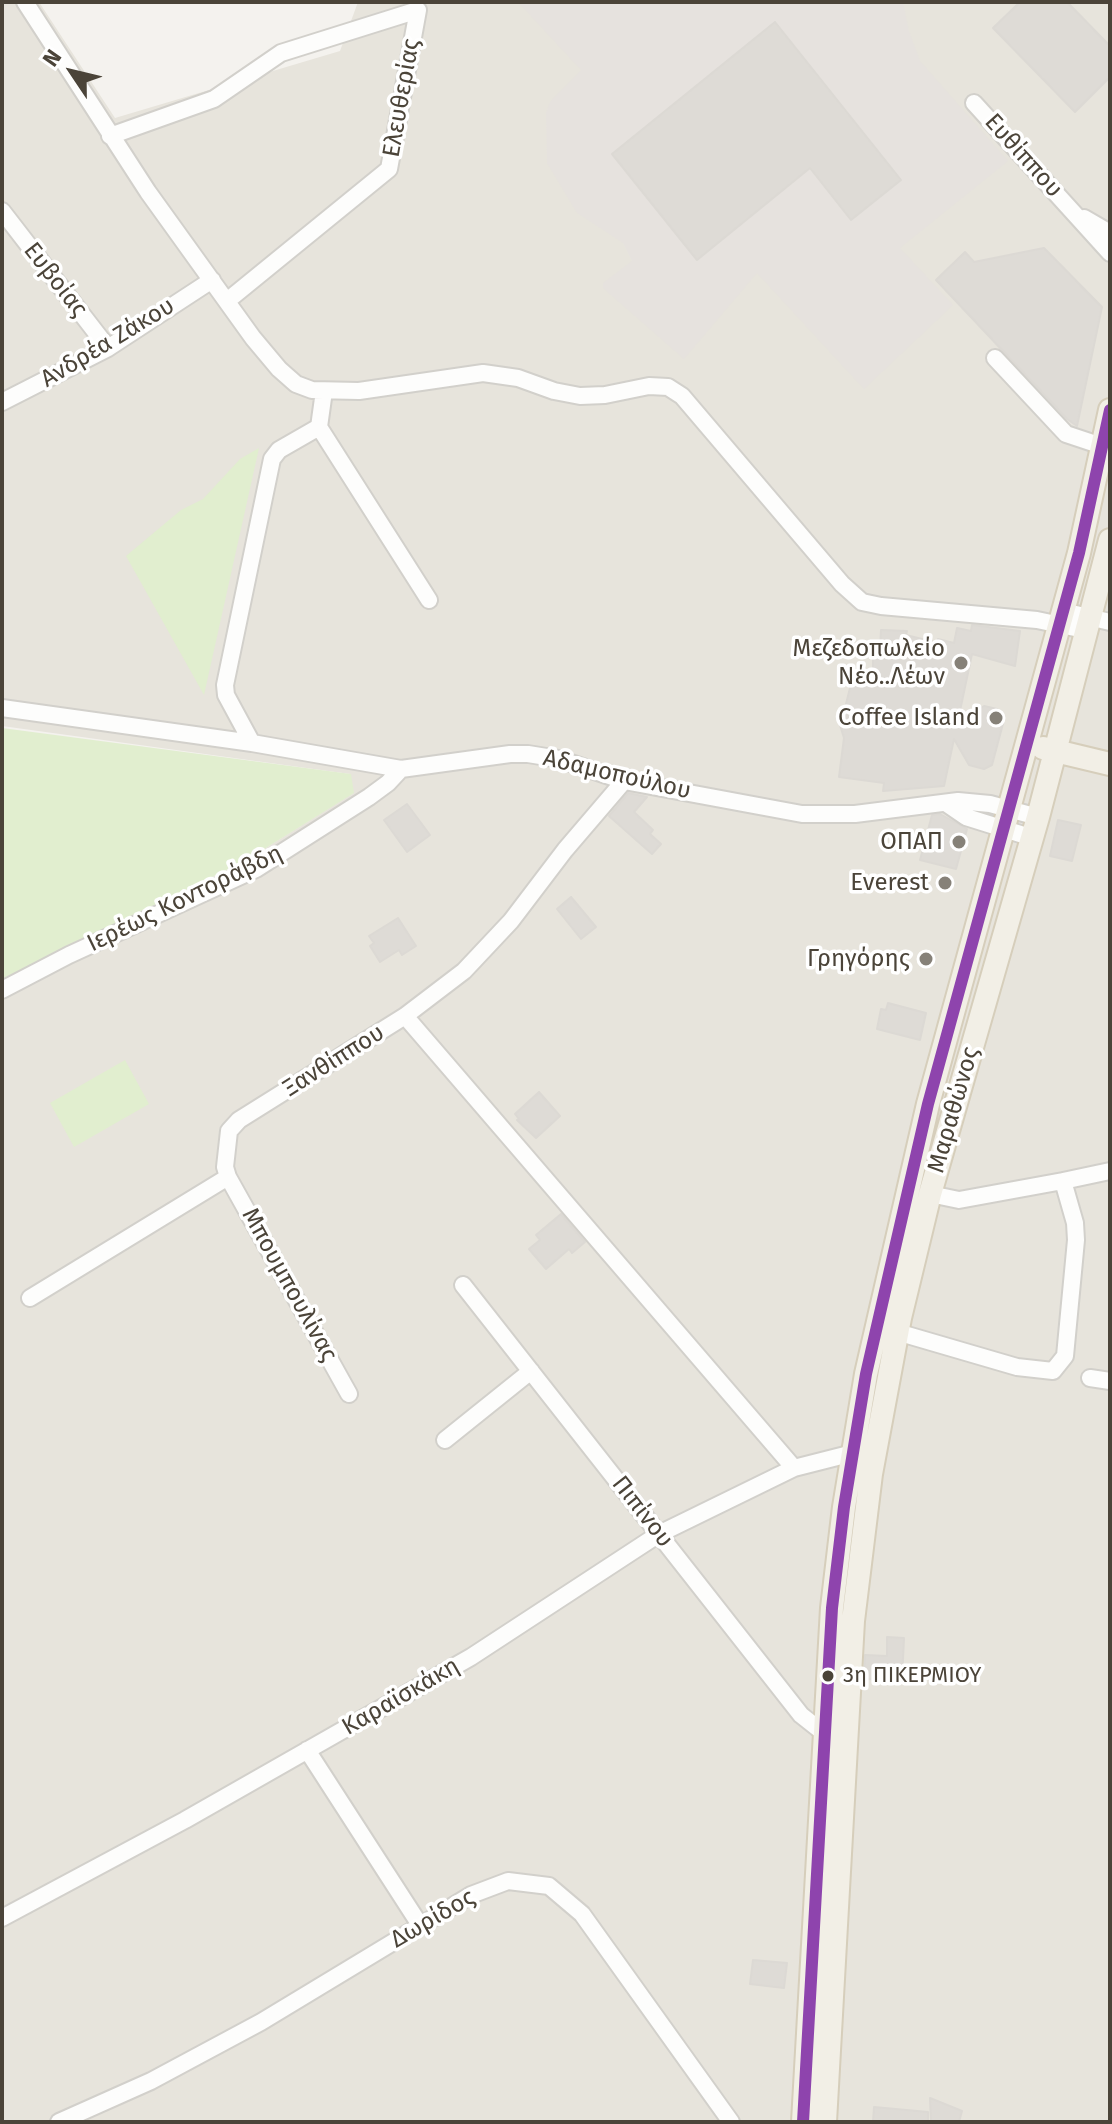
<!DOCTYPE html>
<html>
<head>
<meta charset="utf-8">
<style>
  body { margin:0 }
  #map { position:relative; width:1112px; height:2124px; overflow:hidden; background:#f4f2ee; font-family:"Fira Sans",sans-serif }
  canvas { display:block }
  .frame { position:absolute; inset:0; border:4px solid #4b4439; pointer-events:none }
  .north { position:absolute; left:32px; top:32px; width:80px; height:80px; -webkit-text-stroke:6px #fff; paint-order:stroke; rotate:305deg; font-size:22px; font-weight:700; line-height:32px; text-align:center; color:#4b4439 }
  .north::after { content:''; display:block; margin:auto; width:28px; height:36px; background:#4b4439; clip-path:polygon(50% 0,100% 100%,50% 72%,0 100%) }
</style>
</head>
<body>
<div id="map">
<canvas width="1112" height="2124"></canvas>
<div class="frame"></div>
<div class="north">N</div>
</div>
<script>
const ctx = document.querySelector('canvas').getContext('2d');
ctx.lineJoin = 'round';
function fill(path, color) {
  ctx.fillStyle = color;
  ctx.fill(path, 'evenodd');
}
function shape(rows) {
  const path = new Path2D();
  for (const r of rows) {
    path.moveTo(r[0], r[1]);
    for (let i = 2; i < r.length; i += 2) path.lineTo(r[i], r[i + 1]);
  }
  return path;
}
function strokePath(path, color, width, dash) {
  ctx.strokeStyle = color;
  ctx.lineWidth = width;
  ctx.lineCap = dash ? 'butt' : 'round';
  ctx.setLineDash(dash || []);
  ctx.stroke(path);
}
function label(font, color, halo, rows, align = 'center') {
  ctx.font = font + ' "Fira Sans",sans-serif';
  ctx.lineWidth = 7;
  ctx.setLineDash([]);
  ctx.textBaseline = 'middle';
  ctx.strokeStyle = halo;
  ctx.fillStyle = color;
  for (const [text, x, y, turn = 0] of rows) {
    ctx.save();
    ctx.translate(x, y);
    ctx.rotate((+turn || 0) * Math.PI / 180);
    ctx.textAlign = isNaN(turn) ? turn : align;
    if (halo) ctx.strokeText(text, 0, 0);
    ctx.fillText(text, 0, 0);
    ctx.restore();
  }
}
const residential = shape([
  [2,2,39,2,115,118,340,51,358,2,1110,2,1110,2122,2,2122,2,979,245,861,353,793,350,774,2,726]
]);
const industrial = shape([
  [518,2,903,2,909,31,920,61,1008,161,900,248,953,305,864,389,757,273,684,359,603,288,603,283,632,261,623,243,577,213,547,163,546,113,550,102,581,70]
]);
const green = shape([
  [259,448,204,695,126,556,181,510,203,499,240,459],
  [2,728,351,774,354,793,245,861,2,979],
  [125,1060,149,1104,74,1147,50,1103]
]);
const building = shape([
  [1020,2,1067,2,1110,46,1110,77,1075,112,993,28,1020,2],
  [775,22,901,180,851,220,810,168,697,260,612,154,775,22],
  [1044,248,1102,307,1077,426,1067,419,936,280,965,252,974,262,1044,248],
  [972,625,1020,631,1015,666,972,654,957,725,984,706,997,709,1004,720,992,765,984,769,969,765,954,739,944,786,883,791,884,783,839,777,844,738,839,722,842,720,852,680,873,684,873,651,880,651,881,630,907,631,906,635,938,643,938,639,954,643,957,628,971,631,972,625],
  [628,793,647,797,634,812,653,830,650,834,661,844,652,854,609,816,628,793],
  [407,804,430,835,407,852,384,820,407,804],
  [940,814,967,829,956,869,920,860,932,815,940,814],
  [1058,820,1081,825,1072,861,1050,856,1058,820],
  [571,897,596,927,581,939,557,909,571,897],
  [398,918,416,946,402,955,399,950,380,962,370,946,374,943,369,936,398,918],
  [888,1003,926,1013,920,1040,877,1029,881,1009,886,1010,888,1003],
  [539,1092,560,1116,536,1138,517,1120,519,1119,515,1114,539,1092],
  [561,1214,585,1242,572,1253,569,1249,546,1269,529,1249,540,1240,536,1235,561,1214],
  [887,1637,904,1638,902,1680,864,1679,865,1655,887,1656,887,1637],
  [753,1960,787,1963,784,1988,750,1984,753,1960],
  [930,2098,962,2111,959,2122,931,2122,930,2098],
  [874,2107,928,2112,928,2122,873,2122,874,2107]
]);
const minor = shape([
  [25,2,148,192,253,338,279,369,296,384,312,390,359,391,483,373,518,378,554,391,580,396,605,395,649,386,668,387,682,396,842,584,862,602,881,606,1037,620,1089,631],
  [974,103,1110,253],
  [110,136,214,99,281,53,418,10,389,169,227,301],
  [2,211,108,348],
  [1084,218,1110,233],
  [995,358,1066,434,1102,446],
  [2,402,108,348,212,280],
  [319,427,429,600],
  [1063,611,1110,622],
  [2,708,252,743,401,769,510,754,528,754,559,759,624,781,802,814,855,814,958,801,990,804,1038,817],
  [252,743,226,695,225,685,272,459,279,450,319,427,324,391],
  [947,804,966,817,1033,838],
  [2,990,69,955,256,869,369,797,388,783,401,769],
  [405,1016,794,1468],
  [1063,1181,1110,1171],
  [463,1285,801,1715,825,1734],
  [30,1298,228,1177],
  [897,1332,1017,1367,1053,1371,1065,1356,1076,1240,1075,1223,1063,1181,959,1200,930,1194],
  [1090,1378,1110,1381],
  [349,1394,228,1177,225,1167,229,1131,239,1120,405,1016,464,971,511,921,565,850,624,781],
  [445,1440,531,1371],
  [307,1750,420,1925],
  [2,1918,185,1820,471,1657,659,1534,794,1468,853,1453],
  [59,2122,151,2081,261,2022,471,1895,508,1881,549,1886,582,1914,731,2122]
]);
const major = shape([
  [1043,748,1110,764],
  [803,2122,832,1608,844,1507,866,1374,928,1104,1079,553,1110,410],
  [825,2122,853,1621,871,1474,900,1318,930,1194,1038,817,1110,540]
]);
const bus1 = shape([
  [803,2122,832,1608,844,1507,866,1374,928,1104,1079,553,1110,410]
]);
const markers = [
  [961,663,8,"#868178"],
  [996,718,8,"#868178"],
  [959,842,8,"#868178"],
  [945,883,8,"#868178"],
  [926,959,8,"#868178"],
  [828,1676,7,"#4b4439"]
];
const busNames = [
  ["3η ΠΙΚΕΡΜΙΟΥ",843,1676]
];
const streetNames = [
  ["Ελευθερίας",402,98,-80],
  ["Ευθίππου",1023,156,48],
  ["Ευβοίας",55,280,52],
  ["Ανδρέα Ζάκου",108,343,-31],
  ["Αδαμοπούλου",617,775,13],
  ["Ιερέως Κοντοράβδη",185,899,-26],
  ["Ξανθίππου",334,1061,-32],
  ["Μαραθώνος",954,1110,-74],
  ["Μπουμπουλίνας",289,1285,61],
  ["Πιπίνου",642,1512,52],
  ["Καραϊσκάκη",401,1697,-30],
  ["Δωρίδος",433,1919,-30]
];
const poiNames = [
  ["Μεζεδοπωλείο",945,649],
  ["Νέο..Λέων",945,677],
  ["Coffee Island",980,718],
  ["ΟΠΑΠ",943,842],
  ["Everest",929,883],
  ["Γρηγόρης",910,959]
];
fill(residential, '#e7e4dc');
fill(industrial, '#e6e2de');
fill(green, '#e1eecf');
fill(building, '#dedbd6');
strokePath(building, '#dcd9d4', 2);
strokePath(minor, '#d2d0cb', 20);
strokePath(major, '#d6cebb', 26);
strokePath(minor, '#fdfdfc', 16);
strokePath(major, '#f2efe6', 22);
strokePath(bus1, '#8e44ad', 12);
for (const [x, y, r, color] of markers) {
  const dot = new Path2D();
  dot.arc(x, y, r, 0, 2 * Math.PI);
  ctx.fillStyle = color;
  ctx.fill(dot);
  strokePath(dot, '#fff', 3);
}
label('22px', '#4b4439', '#fff', busNames, 'left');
label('24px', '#4b4439', '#fff', streetNames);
label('24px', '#4b4439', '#fff', poiNames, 'right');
</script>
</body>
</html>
